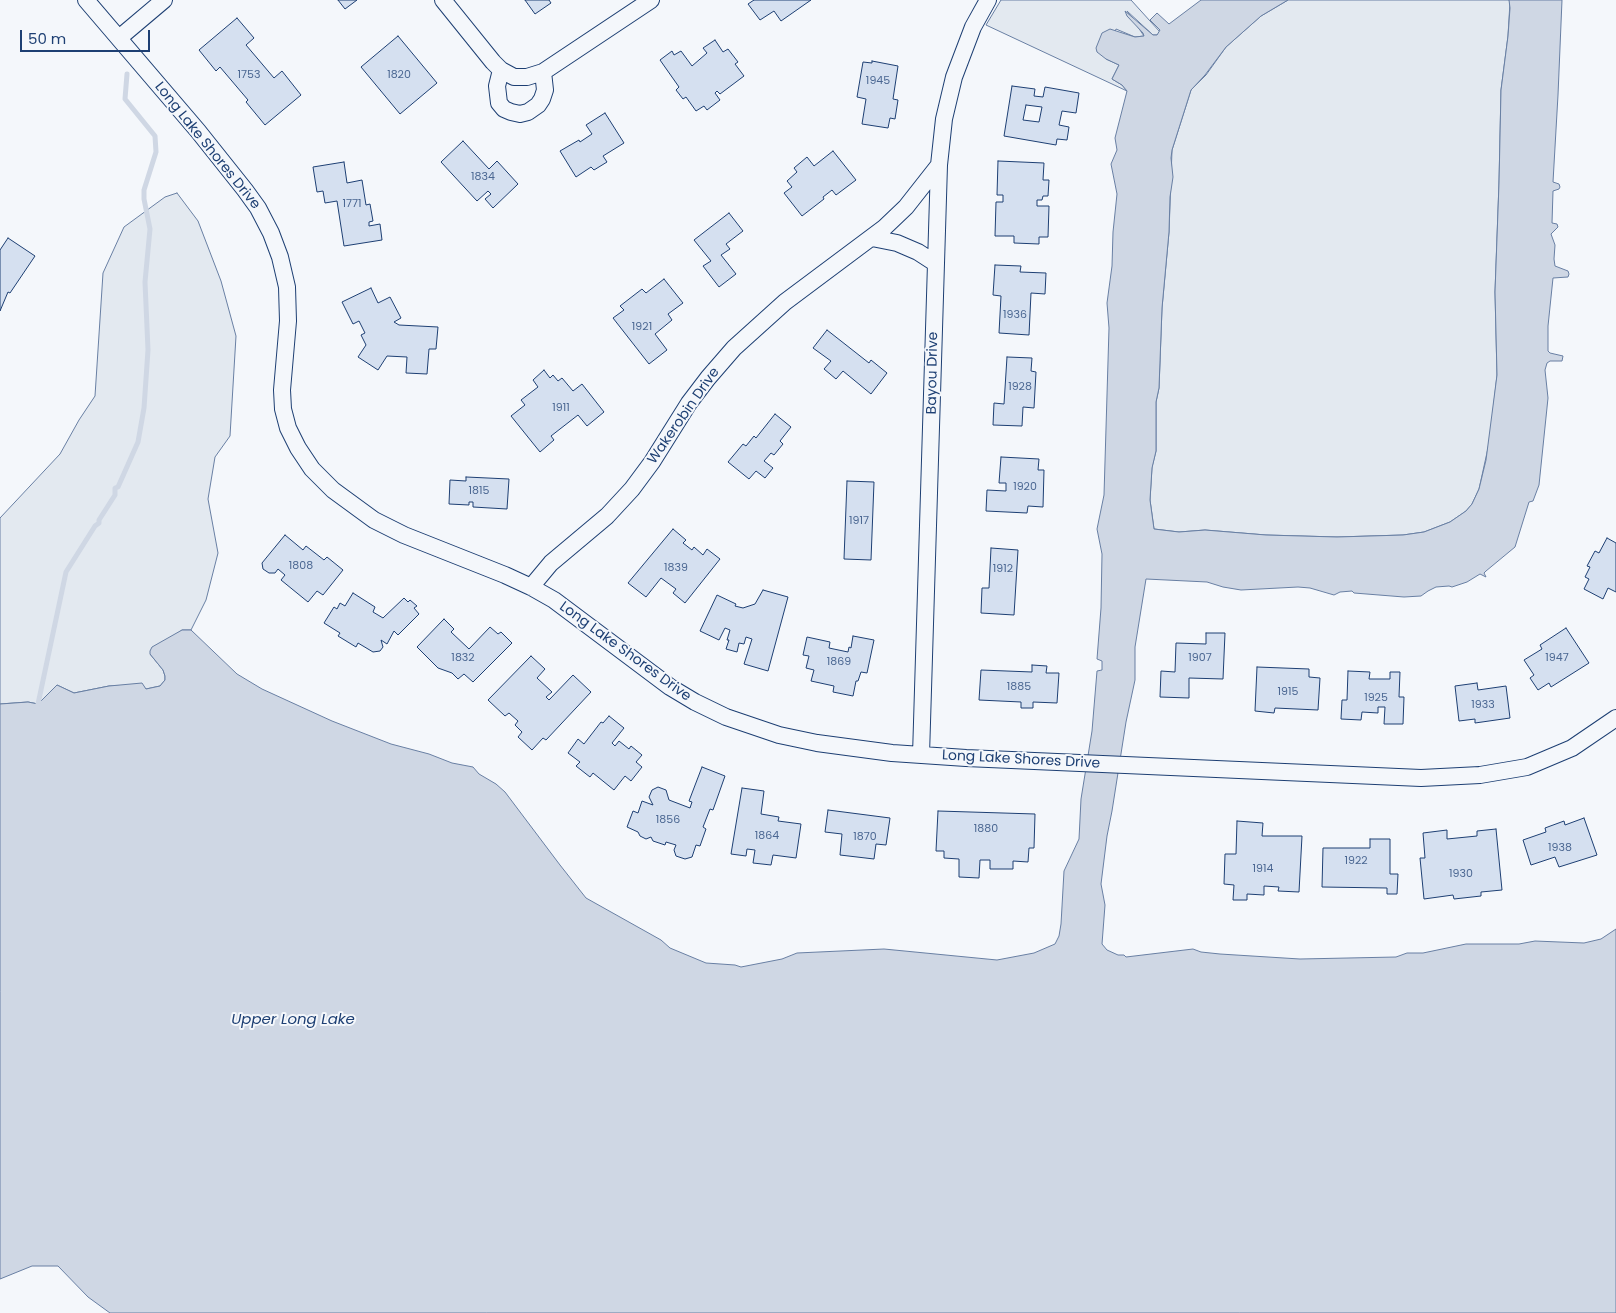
<!DOCTYPE html>
<html>
<head>
<meta charset="utf-8">
<style>
  body { margin:0 }
  #map { position:relative; width:1616px; height:1313px; overflow:hidden; background:#f4f7fb; font-family:Poppins,sans-serif }
  canvas { display:block }
  .scale { position:absolute; left:20px; top:30px; width:130px; height:22px; box-sizing:border-box; border:2px solid #1d3f73; border-top:0; padding-left:6px; font-size:15px; line-height:18px; white-space:nowrap; color:#1d3f73; -webkit-text-stroke:4px #f4f7fb; paint-order:stroke }
</style>
</head>
<body>
<div id="map">
<canvas width="1616" height="1313"></canvas>
<div class="scale">50 m</div>
</div>
<script>
const ctx = document.querySelector('canvas').getContext('2d');
ctx.lineJoin = 'round';
function fill(path, color) {
  ctx.fillStyle = color;
  ctx.fill(path, 'evenodd');
}
function shape(rows) {
  const path = new Path2D();
  for (const r of rows) {
    path.moveTo(r[0], r[1]);
    for (let i = 2; i < r.length; i += 2) path.lineTo(r[i], r[i + 1]);
  }
  return path;
}
function strokePath(path, color, width, dash) {
  ctx.strokeStyle = color;
  ctx.lineWidth = width;
  ctx.lineCap = dash ? 'butt' : 'round';
  ctx.setLineDash(dash || []);
  ctx.stroke(path);
}
function label(font, color, halo, rows, align = 'center') {
  ctx.font = font + ' Poppins,sans-serif';
  ctx.lineWidth = 4;
  ctx.setLineDash([]);
  ctx.textBaseline = 'middle';
  ctx.strokeStyle = halo;
  ctx.fillStyle = color;
  for (const [text, x, y, turn = 0] of rows) {
    ctx.save();
    ctx.translate(x, y);
    ctx.rotate((+turn || 0) * Math.PI / 180);
    ctx.textAlign = isNaN(turn) ? turn : align;
    if (halo) ctx.strokeText(text, 0, 0);
    ctx.fillText(text, 0, 0);
    ctx.restore();
  }
}
const green = shape([
  [1001,0,1131,0,1160,32,1157,35,1153,35,1127,11,1144,36,1135,37,1116,29,1106,59,1119,65,1112,79,1122,85,1127,91,986,25,1001,0],
  [1288,0,1509,0,1510,2,1508,36,1501,90,1499,183,1495,292,1497,375,1490,439,1479,489,1472,504,1466,511,1450,522,1424,532,1403,535,1337,537,1266,535,1205,530,1179,532,1154,529,1150,500,1152,467,1156,451,1156,402,1159,388,1162,308,1169,232,1172,150,1191,90,1206,75,1226,47,1261,16,1288,0],
  [177,193,198,221,221,281,236,336,230,436,215,457,208,499,218,553,206,600,191,630,182,630,150,654,163,670,165,676,165,680,160,686,146,689,142,685,109,686,74,693,57,685,38,704,28,702,0,704,0,518,60,454,79,420,95,396,103,273,124,227,165,197,177,193]
]);
const water = shape([
  [1201,0,1288,0,1261,16,1226,47,1205,75,1191,90,1172,150,1171,158,1173,177,1170,197,1169,232,1162,308,1159,388,1156,402,1156,451,1152,468,1150,500,1154,529,1179,532,1205,530,1266,535,1337,537,1403,535,1424,532,1450,522,1466,511,1472,504,1479,489,1486,460,1497,375,1495,292,1499,183,1501,90,1508,36,1510,8,1509,0,1562,0,1558,95,1553,182,1559,184,1560,187,1559,189,1553,191,1552,223,1557,224,1558,227,1551,234,1555,245,1554,259,1555,266,1568,271,1569,274,1568,277,1553,278,1548,326,1548,351,1550,353,1563,356,1562,361,1550,361,1547,363,1545,370,1548,398,1539,485,1533,501,1529,502,1515,547,1486,571,1484,573,1486,577,1480,574,1467,582,1452,587,1449,586,1436,587,1428,591,1421,596,1404,597,1354,593,1352,591,1340,592,1334,595,1310,588,1298,587,1241,590,1223,587,1207,582,1146,579,1135,647,1135,680,1126,722,1112,811,1107,836,1101,884,1105,905,1102,944,1107,950,1118,955,1124,955,1126,957,1193,949,1201,952,1220,954,1300,959,1396,957,1407,953,1423,953,1466,944,1519,944,1535,941,1584,943,1601,939,1616,929,1616,1313,110,1313,88,1297,58,1266,32,1266,0,1279,0,704,28,702,38,704,57,685,74,693,109,686,142,683,146,689,160,686,165,680,165,676,163,670,150,654,150,651,152,647,182,630,191,630,237,674,262,689,332,721,391,744,429,754,452,763,473,767,479,774,496,784,505,792,560,865,586,898,661,940,670,948,706,963,735,965,741,967,782,959,797,953,884,949,997,960,1034,953,1055,944,1059,936,1061,924,1064,871,1079,839,1081,799,1092,731,1097,671,1102,670,1102,661,1097,659,1101,608,1102,554,1097,529,1104,495,1109,328,1107,303,1112,266,1113,232,1117,194,1111,164,1117,150,1115,138,1127,91,1122,85,1112,79,1119,65,1106,59,1097,52,1096,48,1102,33,1110,29,1135,37,1144,36,1143,33,1127,16,1125,11,1153,35,1157,35,1160,30,1150,20,1157,13,1169,24,1201,0]
]);
const stream = shape([
  [38,704,66,572,95,526,99,523,99,520,115,495,115,488,118,487,138,442,144,408,148,350,145,282,150,229,144,199,144,190,156,152,155,136,125,99,127,74]
]);
const building = shape([
  [338,0,357,0,345,9,338,0],
  [525,0,549,0,551,3,535,14,525,0],
  [754,0,811,0,781,21,774,11,760,20,748,4,754,0],
  [237,18,254,38,246,45,274,78,282,71,301,95,265,125,246,102,248,100,220,67,216,71,199,50,237,18],
  [398,36,437,83,400,114,361,67,398,36],
  [715,40,723,52,728,49,738,62,735,64,744,76,720,94,717,91,715,93,720,100,707,110,704,106,696,111,686,97,683,99,676,90,679,87,660,60,672,51,674,55,681,51,692,66,707,53,703,48,715,40],
  [872,61,898,66,893,99,898,100,895,119,890,118,888,128,862,124,866,99,857,97,863,62,872,63,872,61],
  [1012,86,1035,89,1034,96,1043,97,1045,87,1079,93,1076,113,1062,111,1059,125,1069,127,1067,140,1057,139,1056,145,1004,136,1012,86],
  [1026,105,1042,107,1039,122,1023,120,1026,105],
  [605,113,624,143,603,156,607,162,594,170,591,167,576,177,560,151,579,140,580,142,592,134,586,125,605,113],
  [463,141,489,169,497,161,518,184,493,208,485,199,491,194,488,191,477,201,441,162,463,141],
  [833,151,856,180,836,195,832,190,823,197,824,199,802,216,784,193,792,187,787,181,797,172,794,168,807,157,814,166,833,151],
  [998,161,1044,163,1043,180,1049,180,1048,196,1043,196,1042,200,1037,200,1037,206,1049,206,1048,237,1039,237,1039,244,1014,243,1014,236,995,236,996,202,1003,202,1003,195,997,195,998,161],
  [344,162,347,183,362,180,366,205,370,204,373,221,369,222,369,226,380,224,382,240,344,246,337,201,325,203,323,191,317,192,313,167,344,162],
  [729,213,743,231,726,244,730,249,721,255,736,274,719,287,703,266,711,261,694,240,729,213],
  [8,238,35,256,10,293,8,292,0,311,0,250,8,238],
  [995,265,1021,266,1020,272,1046,273,1045,294,1031,293,1029,335,999,333,1001,296,993,295,995,265],
  [664,279,683,303,668,314,672,320,655,334,667,350,649,364,613,318,624,310,620,306,642,289,646,293,664,279],
  [371,288,378,303,390,297,401,318,394,322,399,325,438,327,436,349,429,349,427,374,406,373,407,357,387,356,378,370,358,357,366,345,361,335,365,333,359,321,353,324,342,302,371,288],
  [827,330,869,363,871,360,887,373,871,394,843,371,836,379,824,369,831,361,813,348,827,330],
  [1007,357,1032,358,1031,371,1036,372,1034,408,1023,407,1022,426,993,425,994,403,1004,404,1007,357],
  [544,370,550,378,553,375,558,381,562,378,573,391,582,384,604,412,587,426,578,415,551,436,554,440,540,452,511,416,525,405,521,400,538,387,533,380,544,370],
  [775,414,791,427,780,441,783,444,774,455,771,453,764,461,773,468,765,478,756,471,749,479,728,462,743,444,746,446,754,436,756,438,775,414],
  [1001,457,1039,459,1038,470,1044,470,1043,507,1028,506,1027,513,986,511,987,490,1006,491,1006,483,999,483,1001,457],
  [466,477,509,479,507,509,473,507,473,502,469,502,469,505,449,504,450,480,466,481,466,477],
  [847,481,874,482,871,560,844,559,847,481],
  [673,529,686,540,683,543,692,550,694,547,703,555,707,549,720,559,685,603,673,593,676,589,661,578,646,597,628,583,673,529],
  [285,535,303,550,306,546,324,560,327,557,343,570,323,595,317,591,308,602,281,580,285,575,278,569,275,573,269,573,263,569,262,563,285,535],
  [1607,538,1616,543,1616,592,1608,588,1603,599,1584,589,1589,579,1585,577,1590,567,1587,566,1595,551,1599,553,1607,538],
  [991,548,1018,550,1014,615,981,613,982,588,989,588,991,548],
  [763,590,788,597,768,671,744,664,752,639,746,637,744,644,739,643,737,652,726,649,729,640,727,640,730,630,725,628,719,640,700,631,717,595,736,604,735,606,743,608,755,604,763,590],
  [353,593,375,607,373,612,383,618,404,598,408,602,410,600,417,606,414,608,419,614,398,635,394,631,387,644,381,640,383,647,380,651,373,652,358,643,356,647,338,636,340,633,324,623,334,607,337,609,340,603,345,606,353,593],
  [444,619,454,629,451,632,469,649,490,627,498,634,501,632,512,643,473,682,464,674,458,679,452,673,438,668,417,647,444,619],
  [1566,628,1589,663,1551,687,1549,683,1538,690,1530,678,1534,675,1524,660,1542,649,1540,645,1566,628],
  [1206,633,1225,633,1223,679,1189,678,1189,698,1160,697,1161,671,1175,672,1176,643,1206,644,1206,633],
  [853,636,874,640,867,673,861,672,858,681,856,681,853,696,833,692,834,686,811,681,814,670,806,668,809,656,803,655,807,637,830,642,829,648,848,652,849,647,851,648,853,636],
  [531,656,545,669,537,678,552,692,546,697,549,700,573,675,591,692,546,740,543,738,532,750,518,737,522,732,515,725,518,721,509,713,505,716,488,700,531,656],
  [1032,665,1047,666,1046,673,1059,673,1057,703,1033,702,1033,708,1021,708,1021,702,979,700,981,670,1032,672,1032,665],
  [1257,667,1309,669,1309,677,1320,678,1318,710,1275,708,1274,713,1255,711,1257,667],
  [1348,671,1370,672,1369,679,1390,679,1390,672,1400,672,1399,697,1404,697,1403,724,1384,724,1385,707,1378,707,1378,713,1362,712,1361,720,1341,719,1342,700,1347,700,1348,671],
  [1477,683,1478,690,1506,686,1510,718,1475,723,1475,719,1459,721,1455,686,1477,683],
  [609,716,624,728,612,743,615,746,619,741,629,749,631,746,642,755,636,762,642,767,631,781,625,776,614,790,593,773,590,777,576,766,580,762,568,753,578,739,584,744,601,722,603,723,609,716],
  [702,767,725,776,713,810,710,809,703,827,706,829,700,846,696,845,692,857,685,859,676,856,674,850,676,845,666,842,665,845,653,841,651,837,646,839,640,836,638,832,627,827,633,811,638,813,642,801,653,805,649,797,652,790,658,787,666,790,669,800,690,808,692,802,689,801,702,767],
  [742,788,764,791,761,814,779,817,778,821,801,824,796,858,773,855,771,865,753,863,755,850,747,849,746,856,731,854,742,788],
  [828,810,890,818,886,845,876,844,874,859,840,855,842,834,825,832,828,810],
  [938,811,1035,814,1034,848,1029,848,1028,862,1013,861,1013,869,990,869,990,860,980,860,979,878,959,877,959,859,944,858,944,851,936,851,938,811],
  [1584,818,1597,855,1559,867,1555,857,1531,865,1523,840,1546,832,1545,828,1564,821,1565,825,1584,818],
  [1237,821,1263,823,1262,836,1302,836,1299,892,1278,891,1279,887,1264,886,1264,895,1247,894,1247,900,1233,900,1234,885,1224,884,1225,854,1236,854,1237,821],
  [1496,829,1502,890,1481,892,1481,896,1454,899,1453,895,1424,899,1420,858,1425,858,1423,833,1447,830,1447,839,1477,836,1477,831,1496,829],
  [1370,839,1390,839,1390,874,1398,874,1397,894,1387,894,1387,888,1322,887,1323,848,1370,848,1370,839]
]);
const street = shape([
  [86,0,198,131,245,190,258,208,271,233,280,257,287,287,288,321,282,390,283,409,288,428,298,448,312,469,333,490,374,520,404,535,505,575,531,587,554,600,670,687,695,702,726,717,779,735,817,743,892,753,966,758,1421,778,1480,775,1527,767,1572,748,1616,718],
  [443,0,493,62,501,70,514,77,527,77,543,72,651,0],
  [119,38,164,0],
  [501,70,497,86,499,103,504,109,511,112,520,114,528,112,538,105,542,99,545,90,543,72],
  [872,238,897,243,918,252,935,263],
  [531,587,551,563,607,516,632,489,652,462,689,403,708,378,734,348,785,302,884,228,906,207,939,165],
  [921,755,939,165,944,119,954,77,973,27,988,0]
]);
const numberNames = [
  ["1753",249,75],
  ["1820",399,75],
  ["1945",878,81],
  ["1834",483,177],
  ["1771",352,204],
  ["1936",1015,315],
  ["1921",642,327],
  ["1928",1020,387],
  ["1911",561,408],
  ["1920",1025,487],
  ["1815",479,491],
  ["1917",859,521],
  ["1808",301,566],
  ["1839",676,568],
  ["1912",1003,569],
  ["1832",463,658],
  ["1907",1200,658],
  ["1947",1557,658],
  ["1869",839,662],
  ["1885",1019,687],
  ["1915",1288,692],
  ["1925",1376,698],
  ["1933",1483,705],
  ["1856",668,820],
  ["1880",986,829],
  ["1864",767,836],
  ["1870",865,837],
  ["1938",1560,848],
  ["1922",1356,861],
  ["1914",1263,869],
  ["1930",1461,874]
];
const streetNames = [
  ["Long Lake Shores Drive",207,146,51],
  ["Bayou Drive",933,373,-89],
  ["Wakerobin Drive",684,416,-55],
  ["Long Lake Shores Drive",625,652,36],
  ["Long Lake Shores Drive",1021,760,3]
];
const waterNames = [
  ["Upper Long Lake",293,1020]
];
fill(green, '#e3e9f0');
strokePath(green, '#687fa3', 1);
fill(water, '#cfd7e4');
strokePath(water, '#687fa3', 1);
strokePath(stream, '#cfd7e4', 5);
fill(building, '#d5e0f0');
strokePath(building, '#1d3f73', 1);
strokePath(street, '#1d3f73', 18);
strokePath(street, '#f4f7fb', 16);
label('11px', '#4b6792', null, numberNames);
label('14px', '#1d3f73', '#f4f7fb', streetNames);
label('italic 15px', '#1d3f73', '#f4f7fb', waterNames);
</script>
</body>
</html>
